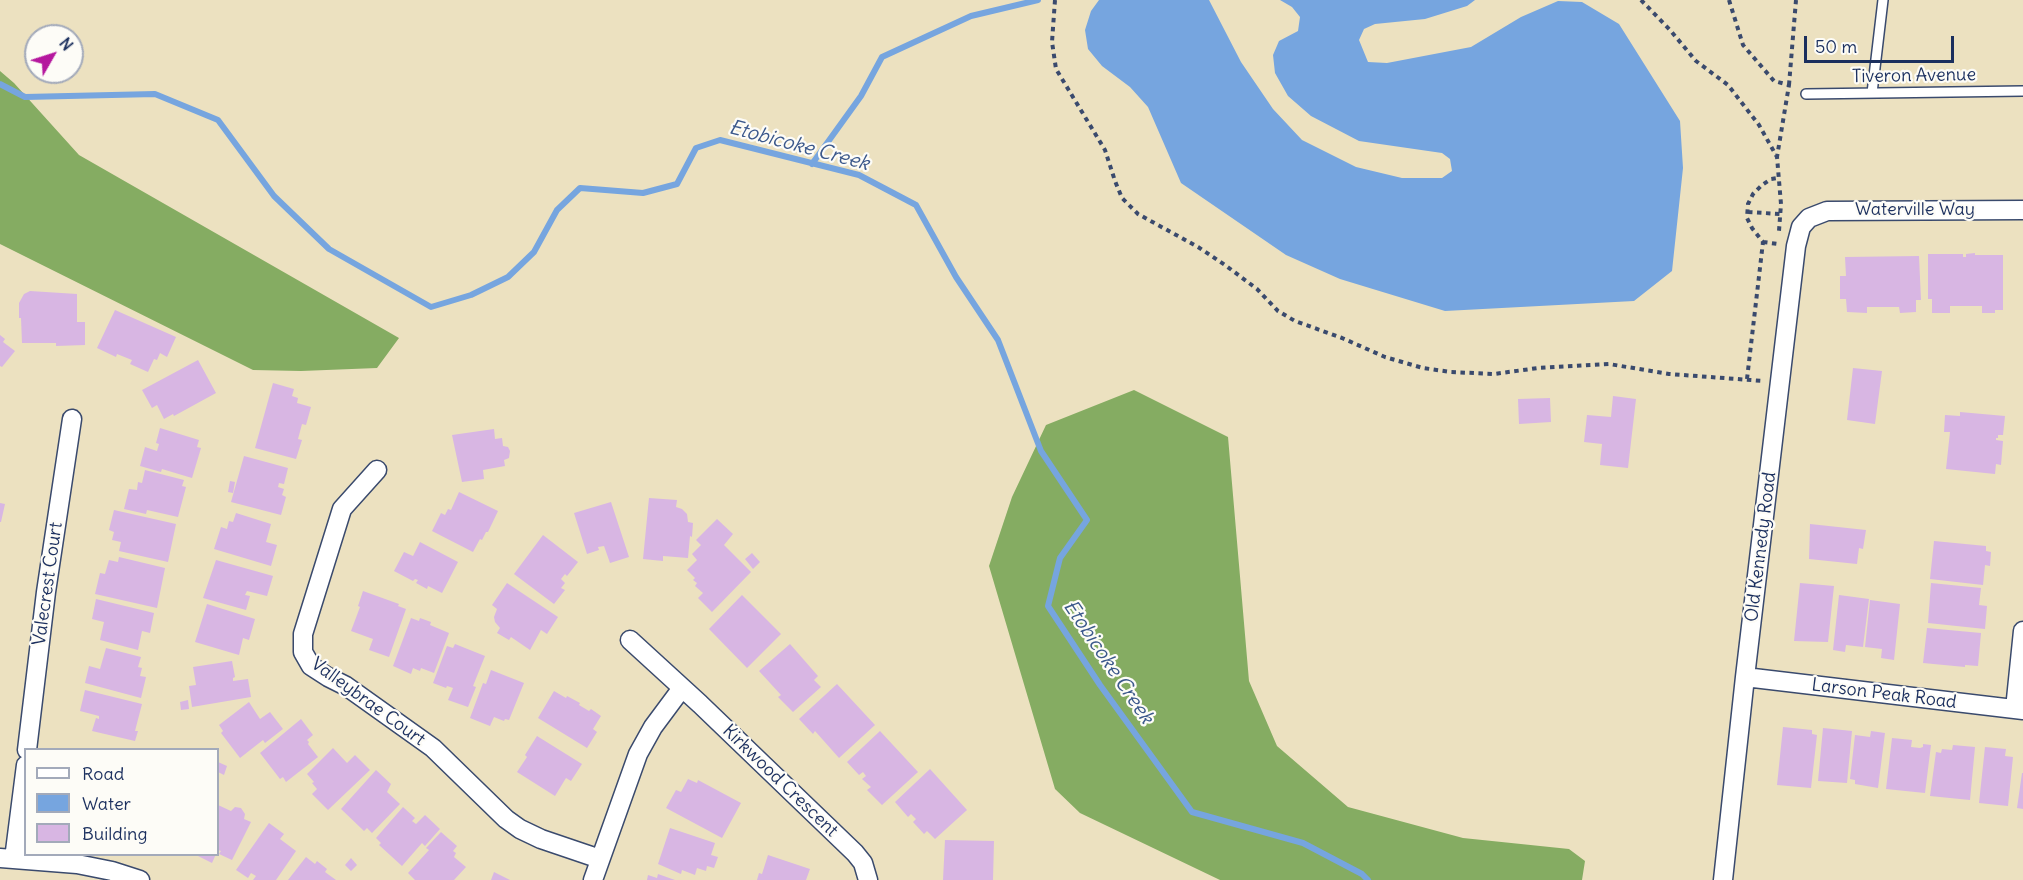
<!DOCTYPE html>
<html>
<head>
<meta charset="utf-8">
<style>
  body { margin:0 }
  #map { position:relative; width:2023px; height:880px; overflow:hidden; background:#ece1c0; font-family:Delius,sans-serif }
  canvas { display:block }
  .legend { position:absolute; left:24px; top:748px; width:195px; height:108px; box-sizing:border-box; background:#fdfcf7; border:2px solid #a3aaba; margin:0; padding:8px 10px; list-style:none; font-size:18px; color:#1b2f5e }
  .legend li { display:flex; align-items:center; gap:12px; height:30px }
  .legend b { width:30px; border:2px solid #a3aaba }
  .north { position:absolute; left:24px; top:24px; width:60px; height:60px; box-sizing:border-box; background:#fdfcf7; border:2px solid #a3aaba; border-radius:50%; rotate:51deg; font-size:16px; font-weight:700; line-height:24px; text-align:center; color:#1b2f5e }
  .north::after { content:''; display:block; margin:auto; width:21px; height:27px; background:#b5179e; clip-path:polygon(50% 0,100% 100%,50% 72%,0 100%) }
  .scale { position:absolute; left:1804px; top:36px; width:150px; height:27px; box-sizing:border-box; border:3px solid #1b2f5e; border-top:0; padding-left:8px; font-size:18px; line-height:21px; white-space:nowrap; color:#1b2f5e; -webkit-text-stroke:4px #fdfcf7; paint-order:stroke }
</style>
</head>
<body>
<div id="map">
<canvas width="2023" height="880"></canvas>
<ul class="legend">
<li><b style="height:8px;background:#fff"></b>Road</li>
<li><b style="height:16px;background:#76a5df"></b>Water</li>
<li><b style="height:16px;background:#d8b6e3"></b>Building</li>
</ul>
<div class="north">N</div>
<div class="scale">50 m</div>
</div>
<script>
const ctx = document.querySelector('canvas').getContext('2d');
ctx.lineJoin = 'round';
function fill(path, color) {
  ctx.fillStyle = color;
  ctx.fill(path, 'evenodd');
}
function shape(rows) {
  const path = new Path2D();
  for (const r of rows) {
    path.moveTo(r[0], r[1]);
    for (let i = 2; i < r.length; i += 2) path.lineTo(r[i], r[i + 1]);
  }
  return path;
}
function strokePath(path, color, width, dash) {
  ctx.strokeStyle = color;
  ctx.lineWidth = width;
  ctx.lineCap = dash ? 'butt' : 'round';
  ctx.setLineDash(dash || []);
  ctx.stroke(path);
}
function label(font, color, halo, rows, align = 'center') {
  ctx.font = font + ' Delius,sans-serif';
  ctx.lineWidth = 4.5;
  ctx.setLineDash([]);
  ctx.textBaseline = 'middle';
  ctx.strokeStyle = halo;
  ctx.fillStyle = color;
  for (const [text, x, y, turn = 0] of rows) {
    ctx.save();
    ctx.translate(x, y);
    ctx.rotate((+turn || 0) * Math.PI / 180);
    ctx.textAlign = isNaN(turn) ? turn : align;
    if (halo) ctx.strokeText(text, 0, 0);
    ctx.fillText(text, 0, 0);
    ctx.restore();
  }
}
const forest = shape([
  [0,71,14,83,79,155,399,338,377,368,301,371,253,370,0,244],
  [1134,390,1228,437,1249,681,1277,746,1348,807,1463,838,1569,849,1585,861,1582,880,1220,880,1080,813,1055,789,989,566,1012,497,1046,425]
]);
const water = shape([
  [1099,0,1209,0,1241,62,1273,109,1302,140,1356,167,1402,178,1442,178,1452,171,1450,159,1442,153,1359,141,1311,116,1288,96,1275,73,1273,55,1279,41,1298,31,1300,17,1292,7,1280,0,1475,0,1467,6,1425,19,1375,24,1364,29,1359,40,1368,62,1387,63,1471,47,1521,17,1558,1,1582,2,1619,24,1680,121,1683,168,1672,271,1634,301,1445,311,1340,279,1286,255,1181,183,1148,107,1130,87,1102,66,1088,49,1085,30,1091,11]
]);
const stream = shape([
  [0,84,25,97,155,94,218,120,274,196,329,249,431,307,471,295,508,277,534,252,557,210,580,188,643,193,677,184,696,148,720,140,859,175,916,205,956,277,998,340,1041,451,1087,520,1060,558,1048,606,1100,685,1192,812,1303,843,1362,874,1368,880],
  [812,164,861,96,882,57,971,16,1038,0]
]);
const building = shape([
  [1975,253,1975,255,2003,255,2003,310,1995,310,1995,313,1982,313,1982,306,1950,306,1950,313,1932,313,1932,299,1928,299,1928,254,1963,254,1963,257,1966,257,1966,254],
  [1919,256,1921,300,1916,300,1916,312,1900,313,1899,307,1867,307,1867,313,1847,312,1846,299,1840,299,1840,276,1846,276,1845,257],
  [30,291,77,294,77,322,85,322,85,345,56,346,56,343,22,343,21,318,19,318,19,303,24,294],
  [115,310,176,337,167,357,160,353,157,360,154,359,148,372,130,364,132,360,117,354,116,357,97,348],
  [0,335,5,339,3,342,15,351,2,367,0,366],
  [198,360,216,393,174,416,173,414,164,419,157,405,152,408,142,390],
  [1853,368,1882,371,1875,424,1847,420],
  [273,383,294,389,292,396,298,398,297,403,311,407,306,425,302,424,298,439,302,440,296,459,255,448],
  [1613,396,1636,399,1628,468,1600,465,1602,444,1584,442,1587,415,1611,417],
  [1550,398,1551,422,1519,424,1518,399],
  [1960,412,2005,416,2003,435,1998,435,1998,438,1996,438,1996,440,2003,441,2001,465,1996,464,1995,474,1946,469,1950,432,1944,432,1945,415,1960,416],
  [160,428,199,440,197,447,201,448,192,478,162,469,161,472,140,466,145,447,157,451,159,444,156,443],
  [494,429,495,439,502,438,503,446,508,447,510,451,509,458,504,460,505,466,483,470,484,479,462,482,452,435],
  [244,456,288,468,284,484,279,483,278,487,284,489,282,495,286,497,281,515,231,502],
  [145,470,184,480,182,486,186,487,178,517,147,510,146,514,124,509,129,489,137,490,138,482,142,483],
  [230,481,235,482,233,493,228,492],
  [459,492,498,511,488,532,486,532,482,540,480,539,473,552,432,531,441,513,445,515,448,509,451,510],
  [649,498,677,500,676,507,682,509,687,514,688,522,693,523,692,537,690,536,688,558,663,556,663,561,643,559],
  [611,502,629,557,610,563,604,546,598,547,599,550,587,554,574,513],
  [0,503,5,504,1,522,0,522],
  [114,510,176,524,168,562,119,551,121,542,112,540,114,532,109,530],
  [236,513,271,524,266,542,277,545,271,566,214,549,221,527,227,529,229,521,233,522],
  [717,519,733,534,724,545,751,572,712,612,698,598,703,593,695,586,697,583,693,580,695,578,687,570,697,560,692,554,701,545,696,540],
  [1810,524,1866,530,1863,549,1859,548,1857,564,1809,559],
  [543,535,578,562,567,576,565,574,561,579,565,583,561,588,565,590,554,604,514,574],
  [1934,541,1986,546,1986,551,1991,552,1990,566,1985,565,1983,585,1930,579],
  [420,542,458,562,442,593,428,586,427,589,416,583,418,580,415,579,413,581,394,571,404,552,413,556],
  [752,553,760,562,753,569,745,559],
  [119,557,165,568,157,608,95,594,100,573,105,574,109,560,118,562],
  [216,560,273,576,267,596,247,591,245,595,250,596,246,610,203,598],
  [507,583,558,617,547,634,541,630,530,650,511,637,509,640,497,633,500,628,495,622,494,617,497,609,492,605],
  [1800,583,1834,586,1828,642,1794,641],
  [1931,583,1981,588,1979,605,1987,606,1985,629,1928,623],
  [363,591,399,604,398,606,406,609,389,657,369,650,373,639,351,631,360,607,358,606],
  [742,595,781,634,747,668,709,629],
  [1839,595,1869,599,1863,647,1846,645,1845,652,1833,650],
  [96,599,154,613,150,633,142,631,138,650,100,640,104,622,92,619],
  [1870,600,1900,604,1894,660,1881,658,1882,649,1865,647],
  [207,604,255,619,249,640,243,638,239,655,195,642],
  [411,618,419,621,420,618,431,622,430,625,449,633,434,673,421,668,420,671,413,668,411,674,393,666],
  [1927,628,1981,633,1978,666,1965,665,1965,667,1923,663],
  [455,644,485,656,473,686,476,687,468,707,448,700,453,688,447,686,446,688,433,683,447,646,453,648],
  [790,644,818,676,814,680,821,687,793,712,778,697,781,695,759,671],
  [106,648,141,657,138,667,142,668,140,676,146,677,141,698,85,683,89,666,100,669],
  [232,661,235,677,233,678,233,681,248,679,251,697,192,707,189,686,196,685,193,667],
  [491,670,524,683,509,720,505,719,504,721,494,717,490,726,470,718,483,683,486,684],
  [837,684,875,725,839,758,815,731,813,734,799,719],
  [85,690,142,704,135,731,138,731,135,741,92,731,96,718,99,719,99,716,80,711],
  [554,691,566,698,567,696,580,703,579,705,589,711,591,709,601,716,593,729,597,732,587,748,538,718],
  [188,700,189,709,181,710,180,702],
  [249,702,260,719,270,712,283,729,265,743,263,740,240,758,221,733,223,731,219,725],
  [301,719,313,735,307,740,309,742,308,744,318,757,286,782,283,777,280,779,260,753],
  [1783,727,1812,730,1812,734,1817,735,1811,788,1777,785],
  [1823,728,1852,731,1847,783,1818,781],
  [880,731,918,772,882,805,867,790,871,787,862,779,866,776,863,772,859,775,847,762],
  [1871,731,1885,733,1878,788,1855,784,1855,780,1850,779,1855,735,1870,737],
  [537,736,582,764,571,781,566,778,555,796,517,772,527,757,525,755],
  [1892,738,1912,740,1911,747,1920,748,1923,747,1923,744,1931,745,1925,793,1886,789],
  [1953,745,1975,747,1970,800,1930,796,1936,752,1941,753,1942,749,1952,750],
  [1985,747,2006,749,2005,756,2013,757,2008,806,1979,803],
  [333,748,347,763,355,755,370,770,328,810,312,794,317,789,312,783,314,782,307,774],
  [218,762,227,766,224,775,218,772],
  [930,769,967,810,935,839,927,831,924,834,913,822,916,819,911,814,908,817,895,802],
  [376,770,391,784,387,792,400,804,372,833,367,828,364,831,341,809],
  [2022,773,2023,773,2023,809,2017,808],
  [688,779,697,783,698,780,741,803,722,838,666,808,676,790,681,792],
  [218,805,231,811,235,807,241,808,245,814,244,819,251,822,232,860,219,854,221,851,218,850],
  [403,807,415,818,412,821,416,824,425,815,440,829,425,846,422,843,402,866,379,845,381,843,376,838],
  [269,823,284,834,280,839,296,851,276,880,253,880,256,876,251,873,248,878,236,870],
  [670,828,715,843,711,855,718,857,714,868,707,866,706,871,697,868,695,875,682,870,681,874,658,864],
  [441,832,457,846,453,851,456,853,454,857,466,867,454,880,415,880,408,873,429,850,426,848],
  [945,840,994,841,993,880,943,880],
  [194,854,216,854,212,863],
  [768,855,810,869,806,880,757,880,759,873,762,874],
  [306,857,315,864,317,861,327,869,325,872,336,880,288,880],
  [351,858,357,865,351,871,345,865],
  [494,872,510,880,491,880],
  [658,874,675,880,647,880,648,875,657,878]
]);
const path = shape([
  [1055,0,1052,42,1056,69,1105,150,1115,181,1122,198,1138,214,1198,247,1225,265,1257,289,1278,311,1295,321,1342,338,1385,357,1423,368,1451,372,1494,374,1538,368,1609,364,1669,374,1764,381],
  [1641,0,1670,30,1696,61,1728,85,1759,125,1777,157,1781,204,1779,231],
  [1729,0,1743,45,1774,81,1789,85,1777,157],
  [1789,85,1796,0],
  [1748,212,1780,214],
  [1763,242,1778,244,1778,242],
  [1747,379,1763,242,1752,228,1747,218,1748,204,1753,194,1762,185,1771,179,1778,178]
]);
const service = shape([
  [1872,93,1883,0],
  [1806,94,2023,91]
]);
const minor = shape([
  [377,470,342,509,303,634,303,652,311,666,328,677,346,686,433,748,506,819,520,829,541,839,600,859],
  [630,640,700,704,855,853,863,863,868,880],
  [1745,677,2023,710],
  [2015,709,2023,631],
  [27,750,46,592,72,419],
  [0,858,77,864,112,871,140,880],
  [14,859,26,765],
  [593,880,638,754,653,727,682,688],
  [1723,880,1745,677,1796,246,1801,227,1809,218,1827,211,2023,210]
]);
const streetNames = [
  ["Tiveron Avenue",1914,76,-1],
  ["Waterville Way",1915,210],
  ["Old Kennedy Road",1761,547,-83],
  ["Valecrest Court",48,584,-82],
  ["Larson Peak Road",1884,694,7],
  ["Valleybrae Court",368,702,36],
  ["Kirkwood Crescent",780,781,44]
];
const waterNames = [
  ["Etobicoke Creek",799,146,15],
  ["Etobicoke Creek",1108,662,56]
];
fill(forest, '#85ac62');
fill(water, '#76a5df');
strokePath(stream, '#76a5df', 6);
fill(building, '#d8b6e3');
strokePath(service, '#3a4a6d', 12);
strokePath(minor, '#3a4a6d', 21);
strokePath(path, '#3a4a6d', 4, [4.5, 4.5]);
strokePath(service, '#fff', 9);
strokePath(minor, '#fff', 18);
label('18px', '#1b2f5e', '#fdfcf7', streetNames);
label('italic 20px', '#3b588b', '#fdfcf7', waterNames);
</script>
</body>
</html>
